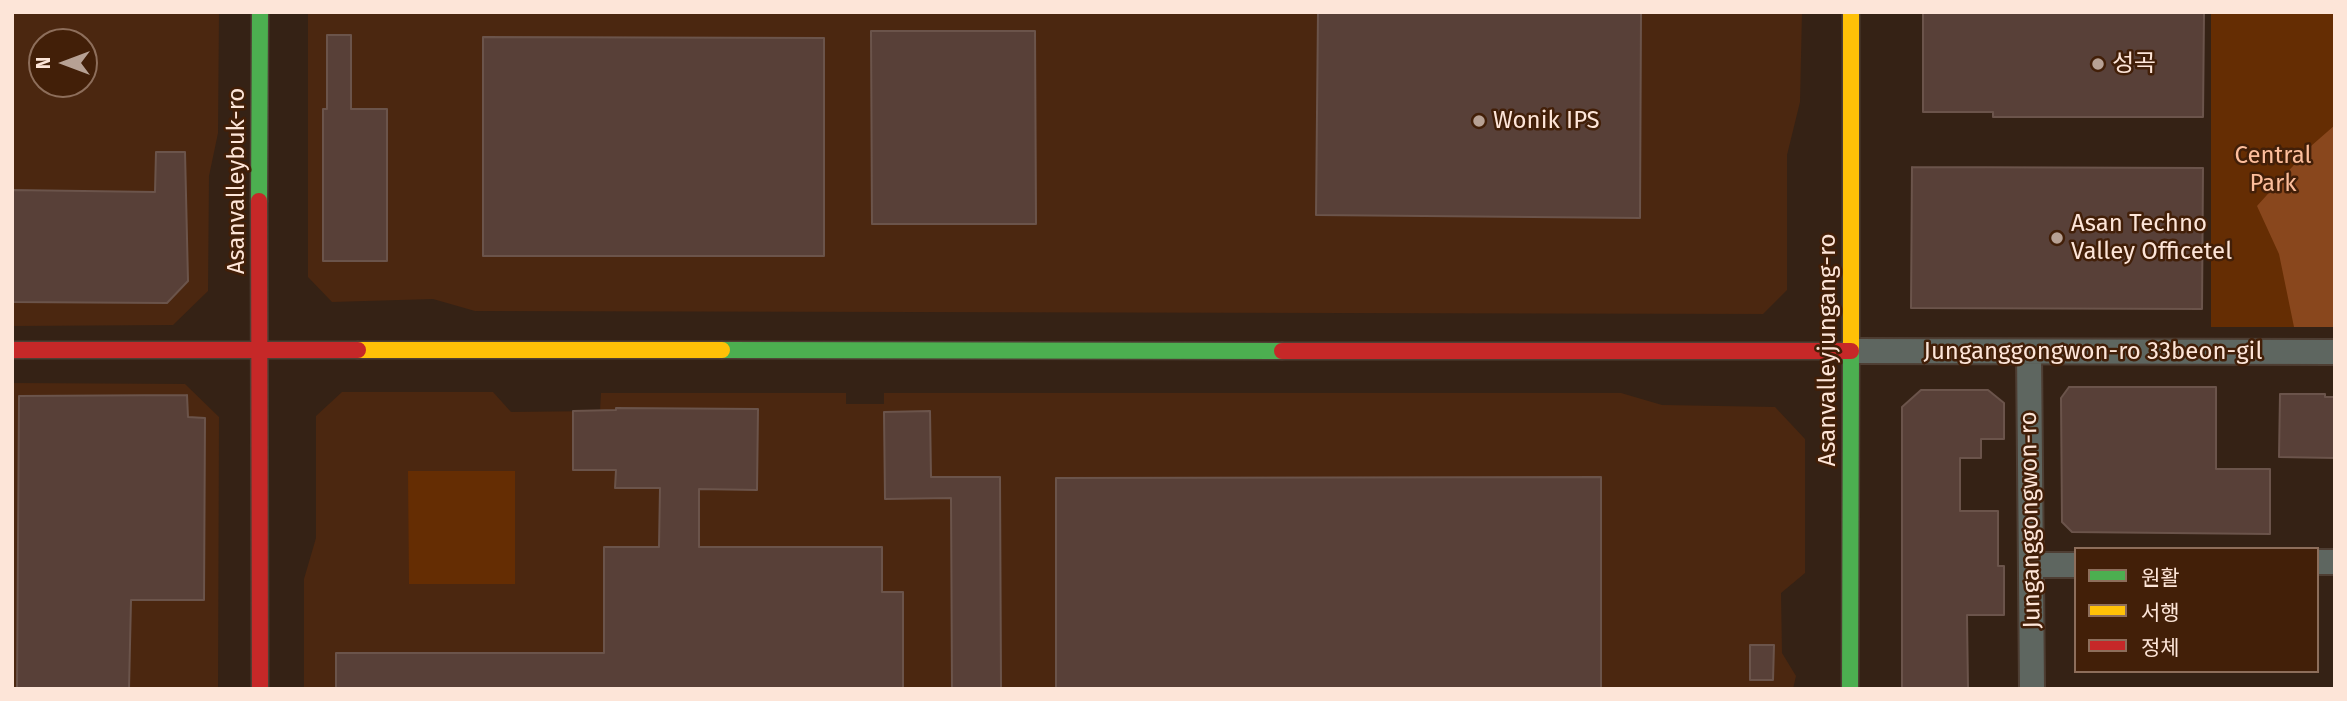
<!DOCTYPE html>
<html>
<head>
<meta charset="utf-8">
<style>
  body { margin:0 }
  #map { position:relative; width:2347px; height:701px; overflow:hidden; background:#352215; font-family:"Fira Sans","Noto Sans KR",sans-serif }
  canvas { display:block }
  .frame { position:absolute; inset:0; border:14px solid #fde5d8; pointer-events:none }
  .legend { position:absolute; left:2074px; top:547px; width:245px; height:126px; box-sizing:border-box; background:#421f08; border:2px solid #8d6e5b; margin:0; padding:9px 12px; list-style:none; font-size:21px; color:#fde5d8 }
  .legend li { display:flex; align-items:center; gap:14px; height:35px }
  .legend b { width:35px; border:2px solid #8d6e5b }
  .north { position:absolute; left:28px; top:28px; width:70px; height:70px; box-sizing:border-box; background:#421f08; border:2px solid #8d6e5b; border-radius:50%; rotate:270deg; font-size:19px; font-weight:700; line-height:28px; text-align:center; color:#fde5d8 }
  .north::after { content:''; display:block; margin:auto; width:24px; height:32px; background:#b7a194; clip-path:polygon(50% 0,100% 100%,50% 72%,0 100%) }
</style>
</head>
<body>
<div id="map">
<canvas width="2347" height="701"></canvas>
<div class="frame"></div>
<ul class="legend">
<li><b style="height:9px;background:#4caf50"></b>원활</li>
<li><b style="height:9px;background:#ffc107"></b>서행</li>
<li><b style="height:9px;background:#c62828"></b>정체</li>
</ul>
<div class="north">N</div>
</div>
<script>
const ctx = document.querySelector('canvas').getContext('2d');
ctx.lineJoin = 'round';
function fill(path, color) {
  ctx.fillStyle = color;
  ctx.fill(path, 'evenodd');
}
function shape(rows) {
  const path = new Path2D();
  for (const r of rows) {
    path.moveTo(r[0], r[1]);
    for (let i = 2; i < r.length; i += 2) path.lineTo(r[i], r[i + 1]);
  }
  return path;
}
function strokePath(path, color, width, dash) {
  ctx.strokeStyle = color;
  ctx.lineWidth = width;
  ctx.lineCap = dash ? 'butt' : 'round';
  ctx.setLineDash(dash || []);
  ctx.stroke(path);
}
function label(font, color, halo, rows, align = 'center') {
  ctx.font = font + ' "Fira Sans","Noto Sans KR",sans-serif';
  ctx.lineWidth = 5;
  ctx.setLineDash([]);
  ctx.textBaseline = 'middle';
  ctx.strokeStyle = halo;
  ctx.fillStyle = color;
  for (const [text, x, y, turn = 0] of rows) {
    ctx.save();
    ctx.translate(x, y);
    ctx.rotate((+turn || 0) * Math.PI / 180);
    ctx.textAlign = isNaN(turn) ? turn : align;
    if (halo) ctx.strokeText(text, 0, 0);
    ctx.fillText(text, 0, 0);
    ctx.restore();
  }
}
const built = shape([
  [12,12,219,12,218,133,209,176,208,291,173,325,12,326],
  [42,42,84,42,84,84,42,84],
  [308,12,1802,12,1800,102,1787,155,1787,290,1763,314,475,311,433,299,332,302,308,277],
  [12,383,185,384,219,417,218,689,12,689],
  [342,392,493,392,511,412,600,411,601,393,846,393,846,404,884,404,884,393,1621,393,1662,405,1775,407,1805,439,1805,573,1781,593,1782,653,1796,676,1793,689,304,689,304,579,316,538,316,416]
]);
const green = shape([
  [2211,12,2335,12,2335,327,2211,327],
  [408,471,515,471,515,584,409,584]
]);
const forest = shape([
  [2335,125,2335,327,2294,327,2279,254,2257,206,2311,146]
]);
const building = shape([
  [1318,12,1641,12,1640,218,1316,215,1318,12],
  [1923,12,2204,12,2203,117,1993,117,1993,112,1923,112,1923,12],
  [871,31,1035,31,1036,224,872,224,871,31],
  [327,35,351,35,351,109,387,109,387,261,323,261,323,109,327,109,327,35],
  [483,37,824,38,824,256,483,256,483,37],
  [156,152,185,152,188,281,167,303,12,302,12,190,155,192,156,152],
  [1912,167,2203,168,2202,309,1911,308,1912,167],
  [2069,387,2216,387,2216,469,2270,469,2270,534,2072,532,2062,522,2061,398,2069,387],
  [1921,390,1988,390,2004,403,2004,439,1981,439,1981,458,1960,458,1960,511,1998,511,1998,566,2004,566,2004,615,1967,615,1968,689,1902,689,1902,407,1921,390],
  [2280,394,2325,394,2325,397,2335,397,2335,458,2279,457,2280,394],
  [187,395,188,417,205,418,204,600,131,600,129,689,17,689,19,396,187,395],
  [616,408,758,409,757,490,699,489,699,547,882,547,882,592,903,592,903,689,336,689,336,653,604,653,604,547,659,547,660,488,615,488,616,470,573,470,573,411,616,410,616,408],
  [930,411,931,477,1000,477,1001,689,952,689,951,498,885,499,884,412,930,411],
  [1601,477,1601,689,1056,689,1056,478,1601,477],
  [1750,645,1774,645,1773,680,1750,680,1750,645]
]);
const street = shape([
  [1851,351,2335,352],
  [2029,352,2032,689],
  [2317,562,2335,562],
  [2031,565,2076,565]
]);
const fast = shape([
  [259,201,260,12],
  [722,350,1282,351],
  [1850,689,1851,349]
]);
const slow = shape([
  [1851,349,1851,12],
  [358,350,722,350]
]);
const jam = shape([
  [259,201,260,689],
  [12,350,358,350],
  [1282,351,1851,351]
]);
const markers = [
  [2098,64,7,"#b7a194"],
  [1479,121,7,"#b7a194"],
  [2057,238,7,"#b7a194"]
];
const poiNames = [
  ["성곡",2112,64],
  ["Wonik IPS",1493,121],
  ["Asan Techno",2071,224],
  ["Valley Officetel",2071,252]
];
const parkNames = [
  ["Central",2273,156],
  ["Park",2273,184]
];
const streetNames = [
  ["Asanvalleybuk-ro",237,181,-90],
  ["Asanvalleyjungang-ro",1828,350,-90],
  ["Junganggongwon-ro 33beon-gil",2093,352],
  ["Junganggongwon-ro",2031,520,-91]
];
fill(built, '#4b2710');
fill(green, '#652d03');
fill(forest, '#89471d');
fill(building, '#584038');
strokePath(building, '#6b544b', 2);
strokePath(street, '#4e3e33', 28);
strokePath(fast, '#4e3e33', 19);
strokePath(slow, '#4e3e33', 19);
strokePath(jam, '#4e3e33', 19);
strokePath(street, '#5e6660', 24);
strokePath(fast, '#4caf50', 16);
strokePath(slow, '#ffc107', 16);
strokePath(jam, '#c62828', 16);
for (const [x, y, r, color] of markers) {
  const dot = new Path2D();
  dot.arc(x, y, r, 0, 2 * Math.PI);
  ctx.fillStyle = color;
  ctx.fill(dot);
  strokePath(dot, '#421f08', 2.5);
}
label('24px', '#fde5d8', '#421f08', poiNames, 'left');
label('24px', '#fdbe9c', '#421f08', parkNames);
label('24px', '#fde5d8', '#421f08', streetNames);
</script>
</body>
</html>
